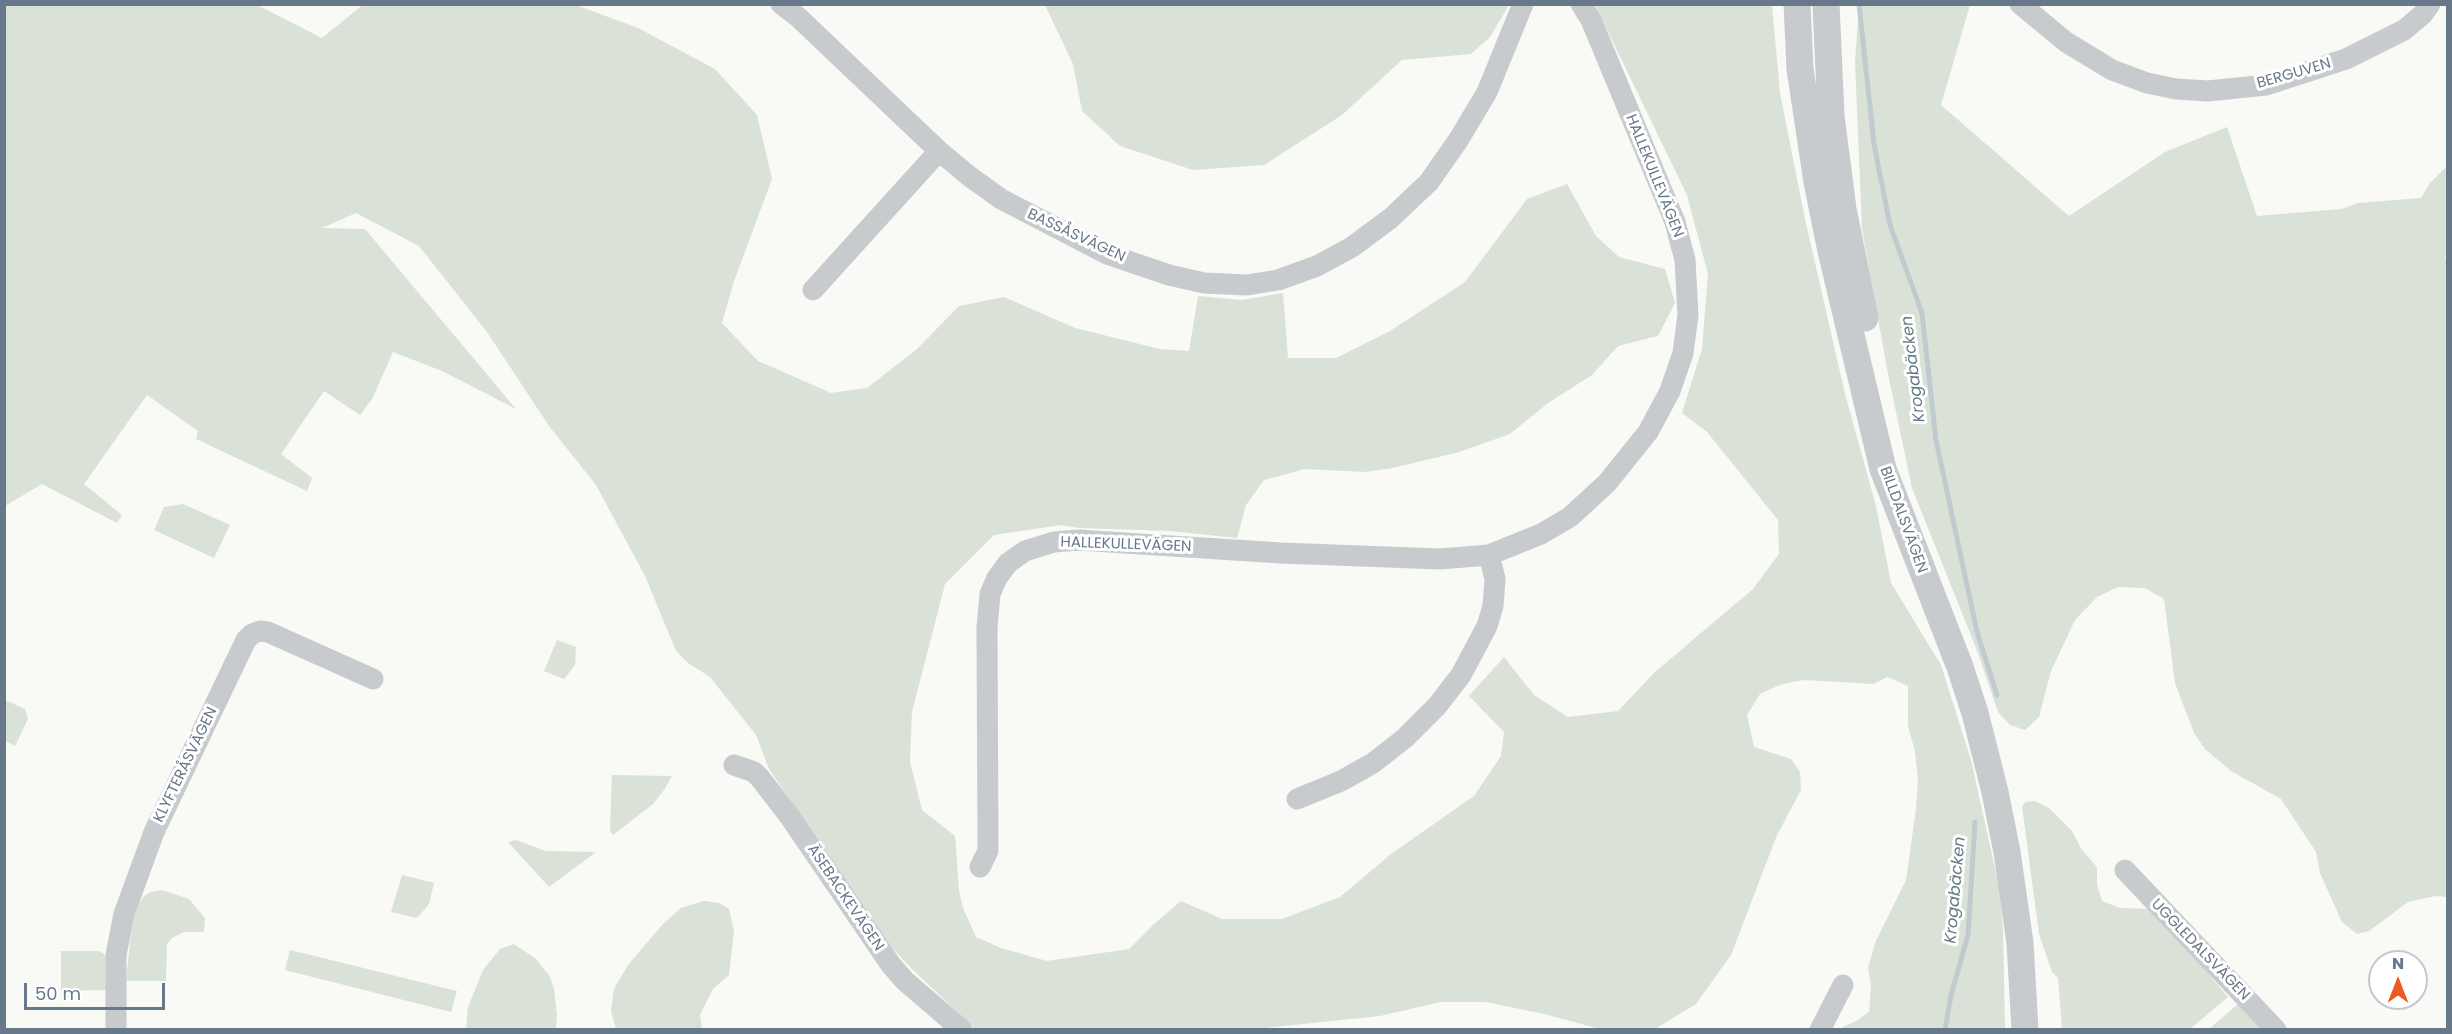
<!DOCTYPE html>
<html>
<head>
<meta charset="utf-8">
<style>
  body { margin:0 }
  #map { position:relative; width:2452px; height:1034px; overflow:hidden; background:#f9f9f6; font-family:Poppins,sans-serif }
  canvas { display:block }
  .frame { position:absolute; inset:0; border:6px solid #667889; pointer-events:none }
  .north { position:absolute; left:2368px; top:950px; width:60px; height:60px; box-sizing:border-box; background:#fff; border:2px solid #c2c9d0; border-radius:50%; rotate:0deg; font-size:16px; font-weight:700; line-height:24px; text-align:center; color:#667889 }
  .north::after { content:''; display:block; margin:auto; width:21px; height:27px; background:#ee5921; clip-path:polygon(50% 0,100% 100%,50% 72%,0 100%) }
  .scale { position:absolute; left:24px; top:983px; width:141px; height:27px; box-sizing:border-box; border:3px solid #667889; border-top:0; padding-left:8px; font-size:18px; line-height:21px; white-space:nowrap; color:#667889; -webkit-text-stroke:4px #fff; paint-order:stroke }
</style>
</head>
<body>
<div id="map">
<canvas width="2452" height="1034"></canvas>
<div class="frame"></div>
<div class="north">N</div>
<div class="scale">50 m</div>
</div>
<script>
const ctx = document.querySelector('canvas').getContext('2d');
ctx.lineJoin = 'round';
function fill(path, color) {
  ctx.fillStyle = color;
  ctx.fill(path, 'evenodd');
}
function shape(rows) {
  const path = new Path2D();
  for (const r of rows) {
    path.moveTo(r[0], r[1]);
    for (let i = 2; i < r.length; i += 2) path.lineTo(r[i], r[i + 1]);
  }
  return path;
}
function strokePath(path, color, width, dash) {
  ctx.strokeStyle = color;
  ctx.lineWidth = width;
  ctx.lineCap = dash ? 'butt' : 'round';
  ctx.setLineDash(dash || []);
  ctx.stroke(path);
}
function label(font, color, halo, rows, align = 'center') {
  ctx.font = font + ' Poppins,sans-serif';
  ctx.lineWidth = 6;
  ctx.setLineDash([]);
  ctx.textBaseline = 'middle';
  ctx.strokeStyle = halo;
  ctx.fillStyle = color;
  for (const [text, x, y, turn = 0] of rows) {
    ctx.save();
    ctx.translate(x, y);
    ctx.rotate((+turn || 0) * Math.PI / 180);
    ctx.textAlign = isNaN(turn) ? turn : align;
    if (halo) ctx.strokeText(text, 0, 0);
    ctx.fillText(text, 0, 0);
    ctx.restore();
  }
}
const green = shape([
  [364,4,576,5,638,28,715,69,757,115,772,179,734,281,722,323,758,361,831,393,867,388,917,349,959,306,1004,297,1075,328,1160,349,1189,351,1198,296,1242,300,1283,293,1288,358,1336,358,1390,331,1465,282,1527,199,1567,184,1596,236,1619,257,1665,269,1675,303,1658,336,1618,346,1592,375,1548,403,1510,434,1459,452,1393,468,1364,472,1305,469,1264,480,1246,505,1237,538,1170,531,1079,528,1061,525,994,535,945,584,912,712,910,762,922,810,955,836,959,891,963,908,976,937,1001,948,1047,961,1129,949,1154,924,1181,901,1222,919,1282,919,1340,897,1391,854,1474,796,1501,756,1504,732,1469,696,1504,657,1534,695,1568,717,1618,711,1655,672,1753,589,1779,554,1778,520,1707,432,1682,413,1702,349,1708,274,1687,195,1595,5,1772,5,1780,93,1805,219,1845,394,1876,506,1891,583,1941,665,1971,760,1999,886,2003,928,2005,1029,1839,1029,1856,1021,1869,1012,1871,986,1868,968,1875,943,1906,880,1916,809,1918,780,1915,751,1908,726,1908,686,1887,677,1874,684,1804,680,1782,684,1760,694,1747,715,1754,747,1791,759,1800,772,1801,790,1777,835,1731,955,1696,1004,1655,1029,1600,1029,1544,1014,1486,1002,1441,1002,1380,1016,1255,1029,975,1029,911,968,882,937,769,769,756,735,710,677,688,663,676,651,645,576,596,485,549,426,487,332,419,246,356,213,322,228,365,229,516,409,442,371,393,352,372,399,360,415,324,391,281,454,312,478,307,491,196,439,198,431,147,395,84,484,122,515,117,523,42,484,5,506,5,5,257,5,322,38],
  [1045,5,1509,5,1490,37,1471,54,1402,60,1342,115,1264,165,1193,170,1120,146,1082,111,1073,64],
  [1859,5,1970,5,1941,105,2069,216,2165,152,2227,127,2257,216,2341,209,2358,203,2421,198,2430,183,2447,166,2448,254,2445,256,2448,272,2447,897,2435,896,2408,902,2369,931,2357,934,2342,922,2320,873,2316,852,2281,799,2231,771,2205,749,2194,733,2175,683,2164,599,2145,588,2118,587,2097,597,2075,620,2051,671,2039,717,2025,730,2010,725,1998,712,1978,653,1912,488,1888,374,1862,229,1855,62],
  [183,504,230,525,214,558,154,530,164,507],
  [557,640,576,647,575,665,564,679,544,671],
  [5,700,25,709,28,719,15,746,5,741],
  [612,775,672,776,664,790,653,804,613,835,610,831],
  [2035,801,2049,808,2072,831,2082,850,2097,867,2097,885,2102,901,2120,908,2153,909,2228,997,2190,1029,2062,1029,2058,978,2052,972,2039,934,2022,806,2026,802],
  [516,840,546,851,596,852,549,887,508,842],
  [402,875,434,883,429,904,417,918,391,912],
  [162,890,189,899,205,918,204,932,184,932,172,938,167,944,166,981,126,981,131,933,137,906,144,896,150,892],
  [704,901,719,903,729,909,734,931,729,975,713,989,700,1015,702,1029,616,1029,611,1011,614,989,628,965,662,925,681,908],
  [514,944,536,959,550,977,554,989,557,1015,556,1029,466,1029,468,1007,483,970,500,949],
  [290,950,457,991,451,1012,285,970],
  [61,951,98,951,103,953,106,957,106,990,61,991],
  [2238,1004,2262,1030,2208,1030]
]);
const stream = shape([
  [1859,4,1874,144,1890,225,1922,313,1936,440,1977,632,1997,695],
  [1945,1030,1951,995,1968,935,1975,822]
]);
const minor = shape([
  [781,4,798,17,939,151,969,176,1001,199,1107,254,1169,275,1204,283,1247,285,1278,280,1317,266,1352,247,1391,218,1429,182,1459,139,1487,92,1523,4],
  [2020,4,2066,42,2112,70,2147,83,2176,89,2208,91,2266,85,2346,59,2404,30,2423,14,2430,4],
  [813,290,939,151],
  [734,765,754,772,760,778,790,817,891,965,905,981,962,1030],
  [1297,799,1341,781,1373,763,1405,738,1437,706,1461,675,1487,626,1493,606,1495,579,1489,555],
  [980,867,988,851,987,628,990,594,997,578,1008,563,1025,551,1054,542,1078,540,1281,553,1440,559,1489,555,1541,534,1570,517,1607,483,1648,432,1670,391,1683,353,1688,315,1685,260,1675,222,1591,20,1581,4],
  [2125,870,2276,1030],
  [116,1030,116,955,124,914,154,832,246,640,252,634,260,631,268,632,373,679],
  [1820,1030,1843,985]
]);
const tertiary = shape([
  [1797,4,1800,69,1817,182,1831,251,1883,469,1960,667,1975,713,1995,792,2007,852,2020,943,2025,1030],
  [1826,4,1831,116,1843,209,1865,318]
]);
const streetNames = [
  ["BERGUVEN",2294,74,-16],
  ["HALLEKULLEVÄGEN",1654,176,68],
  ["BASSÅSVÄGEN",1076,236,25],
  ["BILLDALSVÄGEN",1903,520,70],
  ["HALLEKULLEVÄGEN",1126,545,2],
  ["KLYFTERÅSVÄGEN",186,765,-64],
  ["ÄSEBACKEVÄGEN",845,898,56],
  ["UGGLEDALSVÄGEN",2200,950,46]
];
const waterNames = [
  ["Krogabäcken",1914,369,-97],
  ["Krogabäcken",1956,890,-85]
];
fill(green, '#dae1d7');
strokePath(stream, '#c0cbd0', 5);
strokePath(minor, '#c7cbce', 21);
strokePath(tertiary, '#c7cbce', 27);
label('15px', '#667889', '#fff', streetNames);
label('italic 16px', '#627a84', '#fff', waterNames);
</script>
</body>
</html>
